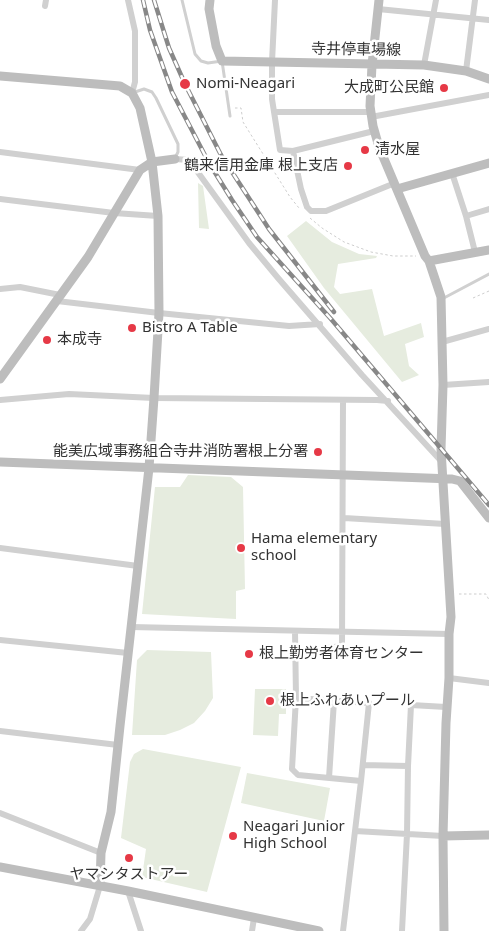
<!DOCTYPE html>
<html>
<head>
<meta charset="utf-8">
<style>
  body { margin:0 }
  canvas { display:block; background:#fff }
</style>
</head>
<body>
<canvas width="489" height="931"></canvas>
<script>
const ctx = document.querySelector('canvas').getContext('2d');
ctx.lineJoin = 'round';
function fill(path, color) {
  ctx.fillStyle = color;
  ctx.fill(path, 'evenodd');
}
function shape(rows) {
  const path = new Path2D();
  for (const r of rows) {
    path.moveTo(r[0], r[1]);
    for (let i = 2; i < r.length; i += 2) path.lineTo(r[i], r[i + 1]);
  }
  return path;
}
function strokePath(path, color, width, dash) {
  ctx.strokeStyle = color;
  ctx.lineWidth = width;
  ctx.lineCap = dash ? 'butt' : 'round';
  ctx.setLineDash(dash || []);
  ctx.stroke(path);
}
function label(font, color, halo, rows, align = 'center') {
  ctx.font = font + ' "Noto Sans","Noto Sans JP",sans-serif';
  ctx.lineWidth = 5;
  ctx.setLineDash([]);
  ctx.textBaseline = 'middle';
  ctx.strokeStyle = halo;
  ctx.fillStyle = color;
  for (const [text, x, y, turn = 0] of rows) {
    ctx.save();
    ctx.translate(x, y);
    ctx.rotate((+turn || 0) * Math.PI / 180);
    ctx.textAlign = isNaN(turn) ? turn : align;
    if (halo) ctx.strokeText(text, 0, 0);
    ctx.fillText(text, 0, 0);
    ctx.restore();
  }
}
const green = shape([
  [198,183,203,186,209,229,199,228],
  [306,221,332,242,359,254,377,256,376,258,338,264,334,287,340,294,372,289,384,336,421,323,424,337,405,344,409,366,419,375,402,382,324,288,287,236],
  [188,475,231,477,243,487,245,589,236,591,236,619,142,614,155,487,180,487],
  [147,650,211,652,213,698,205,711,194,723,180,730,165,735,132,735,137,660],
  [255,689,286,689,286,714,279,714,278,736,253,735],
  [143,749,241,767,207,892,142,877,146,849,121,838,130,762,134,754],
  [247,773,330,788,324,821,241,803]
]);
const path = shape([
  [235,108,241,108,243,122,290,197,299,208],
  [310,218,322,228,344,242,371,252,393,256,416,256],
  [473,298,489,291],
  [459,594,486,594,489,600]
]);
const lane = shape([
  [182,0,195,54,201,61,208,63,222,61,230,116],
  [132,93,144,89,152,92,156,98,178,144,178,152,175,158],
  [442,299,489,274]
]);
const street = shape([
  [128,0,135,31,135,82,132,93],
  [275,0,272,62,272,99,280,150,293,151,374,131],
  [45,6,46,0],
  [378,9,489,20],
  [424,65,436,0],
  [466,71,475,0],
  [275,112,371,112],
  [371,117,489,95],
  [293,151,301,189,307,207,311,211,326,211,395,183],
  [0,152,140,170],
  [175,159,189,160,249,243,278,278,362,375,442,462],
  [452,173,466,216,489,209],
  [0,199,114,213,158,216],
  [466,216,475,252],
  [0,289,20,287,60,295],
  [57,301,159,313,289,326,320,324],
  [442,342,489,329],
  [443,385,489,382],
  [0,400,69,394,154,398,377,400,388,401],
  [344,518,445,524],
  [0,548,138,566],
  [131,627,449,634],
  [295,631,296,698,292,769,298,775,361,781,343,931],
  [0,640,128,653],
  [295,652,342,646,343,400],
  [449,678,489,683],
  [296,698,369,703,361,781],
  [0,731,118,745],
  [363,765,408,766,411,705,446,707],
  [329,778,334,701],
  [0,813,101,853],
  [355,831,443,836],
  [128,891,141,931],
  [81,931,90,919,100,886],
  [252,931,254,918],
  [402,931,407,834,408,766]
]);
const secondary = shape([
  [210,0,209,9,216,46,222,61,424,65,466,71,489,79],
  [379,0,372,65,370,106,373,126,379,147,425,256,429,261,441,297,443,385,441,449,451,617,449,634,449,678,446,723,443,836,444,931],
  [0,76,120,86,132,93,140,108,152,162,140,170,88,257,0,379],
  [397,189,489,163],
  [429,261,489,250],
  [0,462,452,479,460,481,489,518],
  [443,836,489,835],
  [0,867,128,891,319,931],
  [100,886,101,853,111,812,120,726,149,468,154,398,159,313,158,216,152,162,175,159]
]);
const rail = shape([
  [143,0,150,30,172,92,209,163,232,200,257,237,331,319,489,505],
  [154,0,169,48,185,84,221,155,269,229,334,312]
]);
const markers = [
  [185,84,6,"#e63946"],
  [444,88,5,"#e63946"],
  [365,150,5,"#e63946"],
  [348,166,5,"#e63946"],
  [132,328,5,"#e63946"],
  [47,340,5,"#e63946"],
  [318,452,5,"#e63946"],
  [241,548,5,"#e63946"],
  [249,654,5,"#e63946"],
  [270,701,5,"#e63946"],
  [233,836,5,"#e63946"],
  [129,858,5,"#e63946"]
];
const streetNames = [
  ["寺井停車場線",356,50,1]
];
const poiNames = [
  ["Nomi-Neagari",196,84],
  ["大成町公民館",434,88,"right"],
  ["清水屋",375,150],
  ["鶴来信用金庫 根上支店",338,166,"right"],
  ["Bistro A Table",142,328],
  ["本成寺",57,340],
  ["能美広域事務組合寺井消防署根上分署",308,452,"right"],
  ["Hama elementary",251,539],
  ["school",251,556],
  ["根上勤労者体育センター",259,654],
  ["根上ふれあいプール",280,701],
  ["Neagari Junior",243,827],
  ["High School",243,844],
  ["ヤマシタストアー",129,875,"center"]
];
fill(green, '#e6ecdf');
strokePath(path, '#cdcdcd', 1, [2.5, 2.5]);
strokePath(lane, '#d0d0d0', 3);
strokePath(street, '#d0d0d0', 6);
strokePath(secondary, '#bdbdbd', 9);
strokePath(rail, '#888', 4.5);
strokePath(rail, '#fff', 2.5, [8]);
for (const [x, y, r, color] of markers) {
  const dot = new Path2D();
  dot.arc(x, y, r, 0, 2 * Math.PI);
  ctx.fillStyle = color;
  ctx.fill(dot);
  strokePath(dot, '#fff', 2);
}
label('15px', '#333', '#fff', streetNames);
label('15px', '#333', '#fff', poiNames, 'left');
</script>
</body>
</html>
